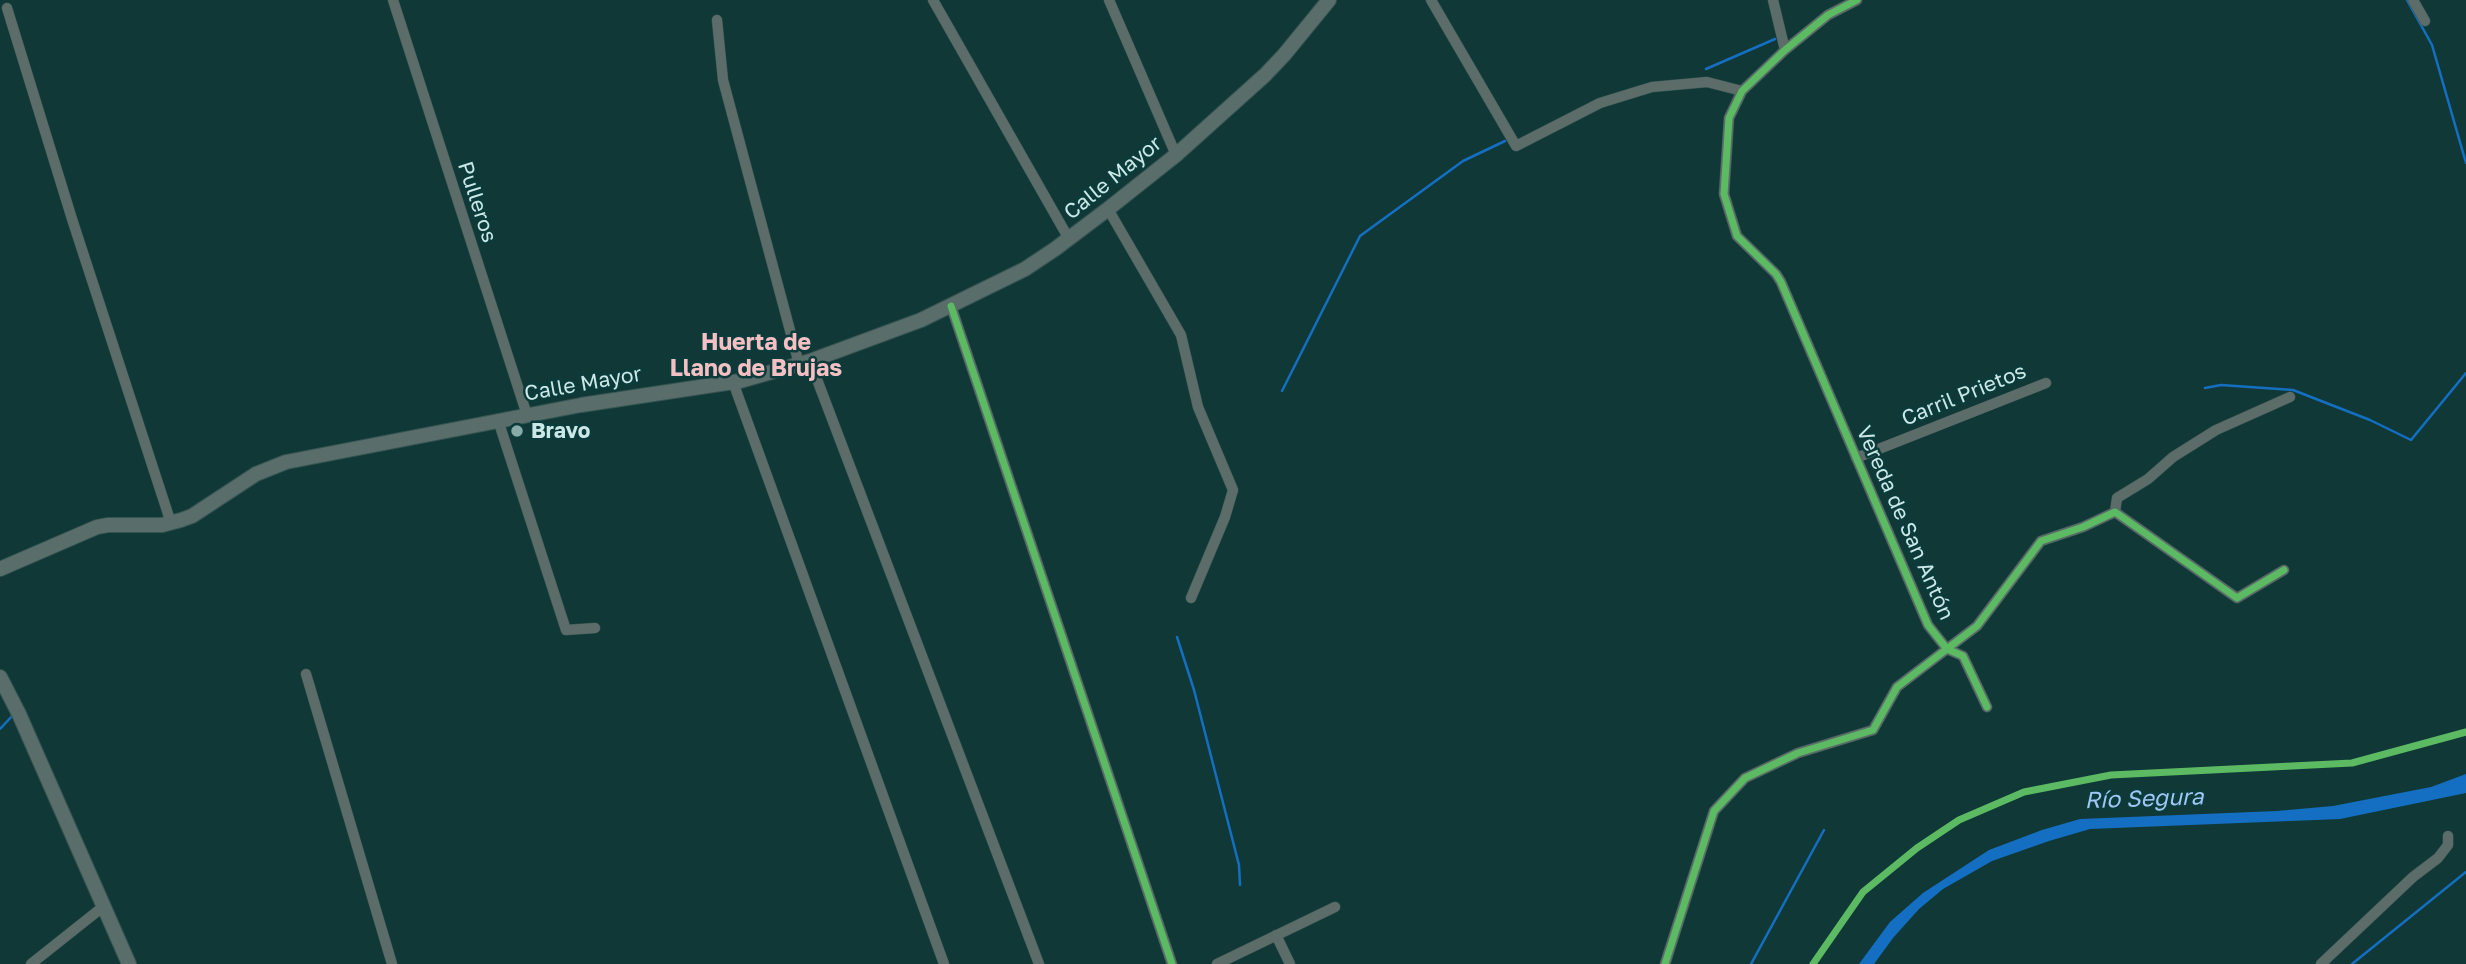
<!DOCTYPE html>
<html>
<head>
<meta charset="utf-8">
<style>
  body { margin:0 }
  canvas { display:block; background:#103837 }
</style>
</head>
<body>
<canvas width="2466" height="964"></canvas>
<script>
const ctx = document.querySelector('canvas').getContext('2d');
ctx.lineJoin = 'round';
function fill(path, color) {
  ctx.fillStyle = color;
  ctx.fill(path, 'evenodd');
}
function shape(rows) {
  const path = new Path2D();
  for (const r of rows) {
    path.moveTo(r[0], r[1]);
    for (let i = 2; i < r.length; i += 2) path.lineTo(r[i], r[i + 1]);
  }
  return path;
}
function strokePath(path, color, width, dash) {
  ctx.strokeStyle = color;
  ctx.lineWidth = width;
  ctx.lineCap = dash ? 'butt' : 'round';
  ctx.setLineDash(dash || []);
  ctx.stroke(path);
}
function label(font, color, halo, rows, align = 'center') {
  ctx.font = font + ' "Golos Text",sans-serif';
  ctx.lineWidth = 5;
  ctx.setLineDash([]);
  ctx.textBaseline = 'middle';
  ctx.strokeStyle = halo;
  ctx.fillStyle = color;
  for (const [text, x, y, turn = 0] of rows) {
    ctx.save();
    ctx.translate(x, y);
    ctx.rotate((+turn || 0) * Math.PI / 180);
    ctx.textAlign = isNaN(turn) ? turn : align;
    if (halo) ctx.strokeText(text, 0, 0);
    ctx.fillText(text, 0, 0);
    ctx.restore();
  }
}
const water = shape([
  [2466,774,2466,793,2340,819,2090,829,2049,841,1992,861,1943,889,1919,909,1893,938,1874,964,1859,964,1890,922,1923,893,1989,850,2042,830,2080,819,2277,811,2333,806,2431,787]
]);
const stream = shape([
  [2407,0,2432,45,2466,163],
  [1706,69,1775,39],
  [2205,388,2221,385,2293,390,2370,420,2411,440,2466,373],
  [1282,391,1360,236,1463,161,1505,141],
  [1177,637,1194,690,1239,865,1240,885],
  [0,729,13,715],
  [1751,964,1824,830],
  [2352,964,2466,872]
]);
const street = shape([
  [393,0,527,415],
  [933,0,1069,239],
  [1109,0,1176,155],
  [1431,0,1516,146,1600,103,1652,87,1707,82,1742,91],
  [1773,0,1785,50],
  [1857,0,1828,15,1785,50,1742,91,1729,118,1724,194,1737,236,1776,274,1781,282,1928,625,1947,649,1963,656,1987,707],
  [2413,0,2425,21],
  [7,8,72,219,171,523],
  [717,20,723,80,799,364],
  [1108,209,1181,335,1198,407,1233,490,1225,517,1191,598],
  [951,306,1172,964],
  [810,361,1039,964],
  [733,382,944,964],
  [498,420,566,630,595,628],
  [1856,458,2046,383],
  [2115,512,2117,498,2148,479,2173,457,2216,430,2290,397],
  [306,674,392,964],
  [1276,935,1290,964],
  [31,964,104,906],
  [1217,964,1335,907],
  [1665,964,1714,811,1745,778,1798,753,1873,730,1897,687,1977,626,2041,541,2083,527,2115,512,2237,598,2284,570],
  [2321,964,2413,877,2438,858,2448,845,2448,836]
]);
const secondary = shape([
  [0,569,97,527,108,525,162,525,181,520,192,516,256,474,286,462,581,405,740,381,810,361,921,320,1025,269,1055,249,1108,209,1176,155,1265,75,1284,55,1329,0],
  [0,677,19,714,129,964]
]);
const cycleway = shape([
  [1857,0,1828,15,1785,50,1742,91,1729,118,1724,194,1737,236,1776,274,1781,282,1928,625,1947,649,1963,656,1987,707],
  [951,306,1172,964],
  [1665,964,1714,811,1745,778,1798,753,1873,730,1897,687,1977,626,2041,541,2083,527,2115,512,2237,598,2284,570],
  [1813,964,1863,892,1917,848,1959,820,2024,792,2111,775,2352,763,2466,732]
]);
const markers = [
  [517,431,7,"#8aaaa9"]
];
const streetNames = [
  ["Calle Mayor",1113,178,-39],
  ["Pulleros",477,202,72],
  ["Calle Mayor",583,384,-10],
  ["Carril Prietos",1964,395,-22],
  ["Vereda de San Antón",1905,523,66]
];
const poiNames = [
  ["Bravo",531,431]
];
const neighbourhoodNames = [
  ["Huerta de",756,343],
  ["Llano de Brujas",756,369]
];
const waterNames = [
  ["Río Segura",2144,799,-2]
];
fill(water, '#146fc2');
strokePath(stream, '#146fc2', 2.5);
strokePath(street, '#355453', 11);
strokePath(secondary, '#355453', 16);
strokePath(street, '#5c6d69', 10);
strokePath(secondary, '#596e6a', 14);
strokePath(cycleway, '#5cba63', 7);
for (const [x, y, r, color] of markers) {
  const dot = new Path2D();
  dot.arc(x, y, r, 0, 2 * Math.PI);
  ctx.fillStyle = color;
  ctx.fill(dot);
  strokePath(dot, '#0b3b3b', 2.5);
}
label('21px', '#cbe8e7', '#0b3b3b', streetNames);
label('bold 21px', '#cbe8e7', '#0b3b3b', poiNames, 'left');
label('bold 23px', '#f4c0c4', '#0b3b3b', neighbourhoodNames);
label('italic 23px', '#a0c6f4', '#0b3b3b', waterNames);
</script>
</body>
</html>
